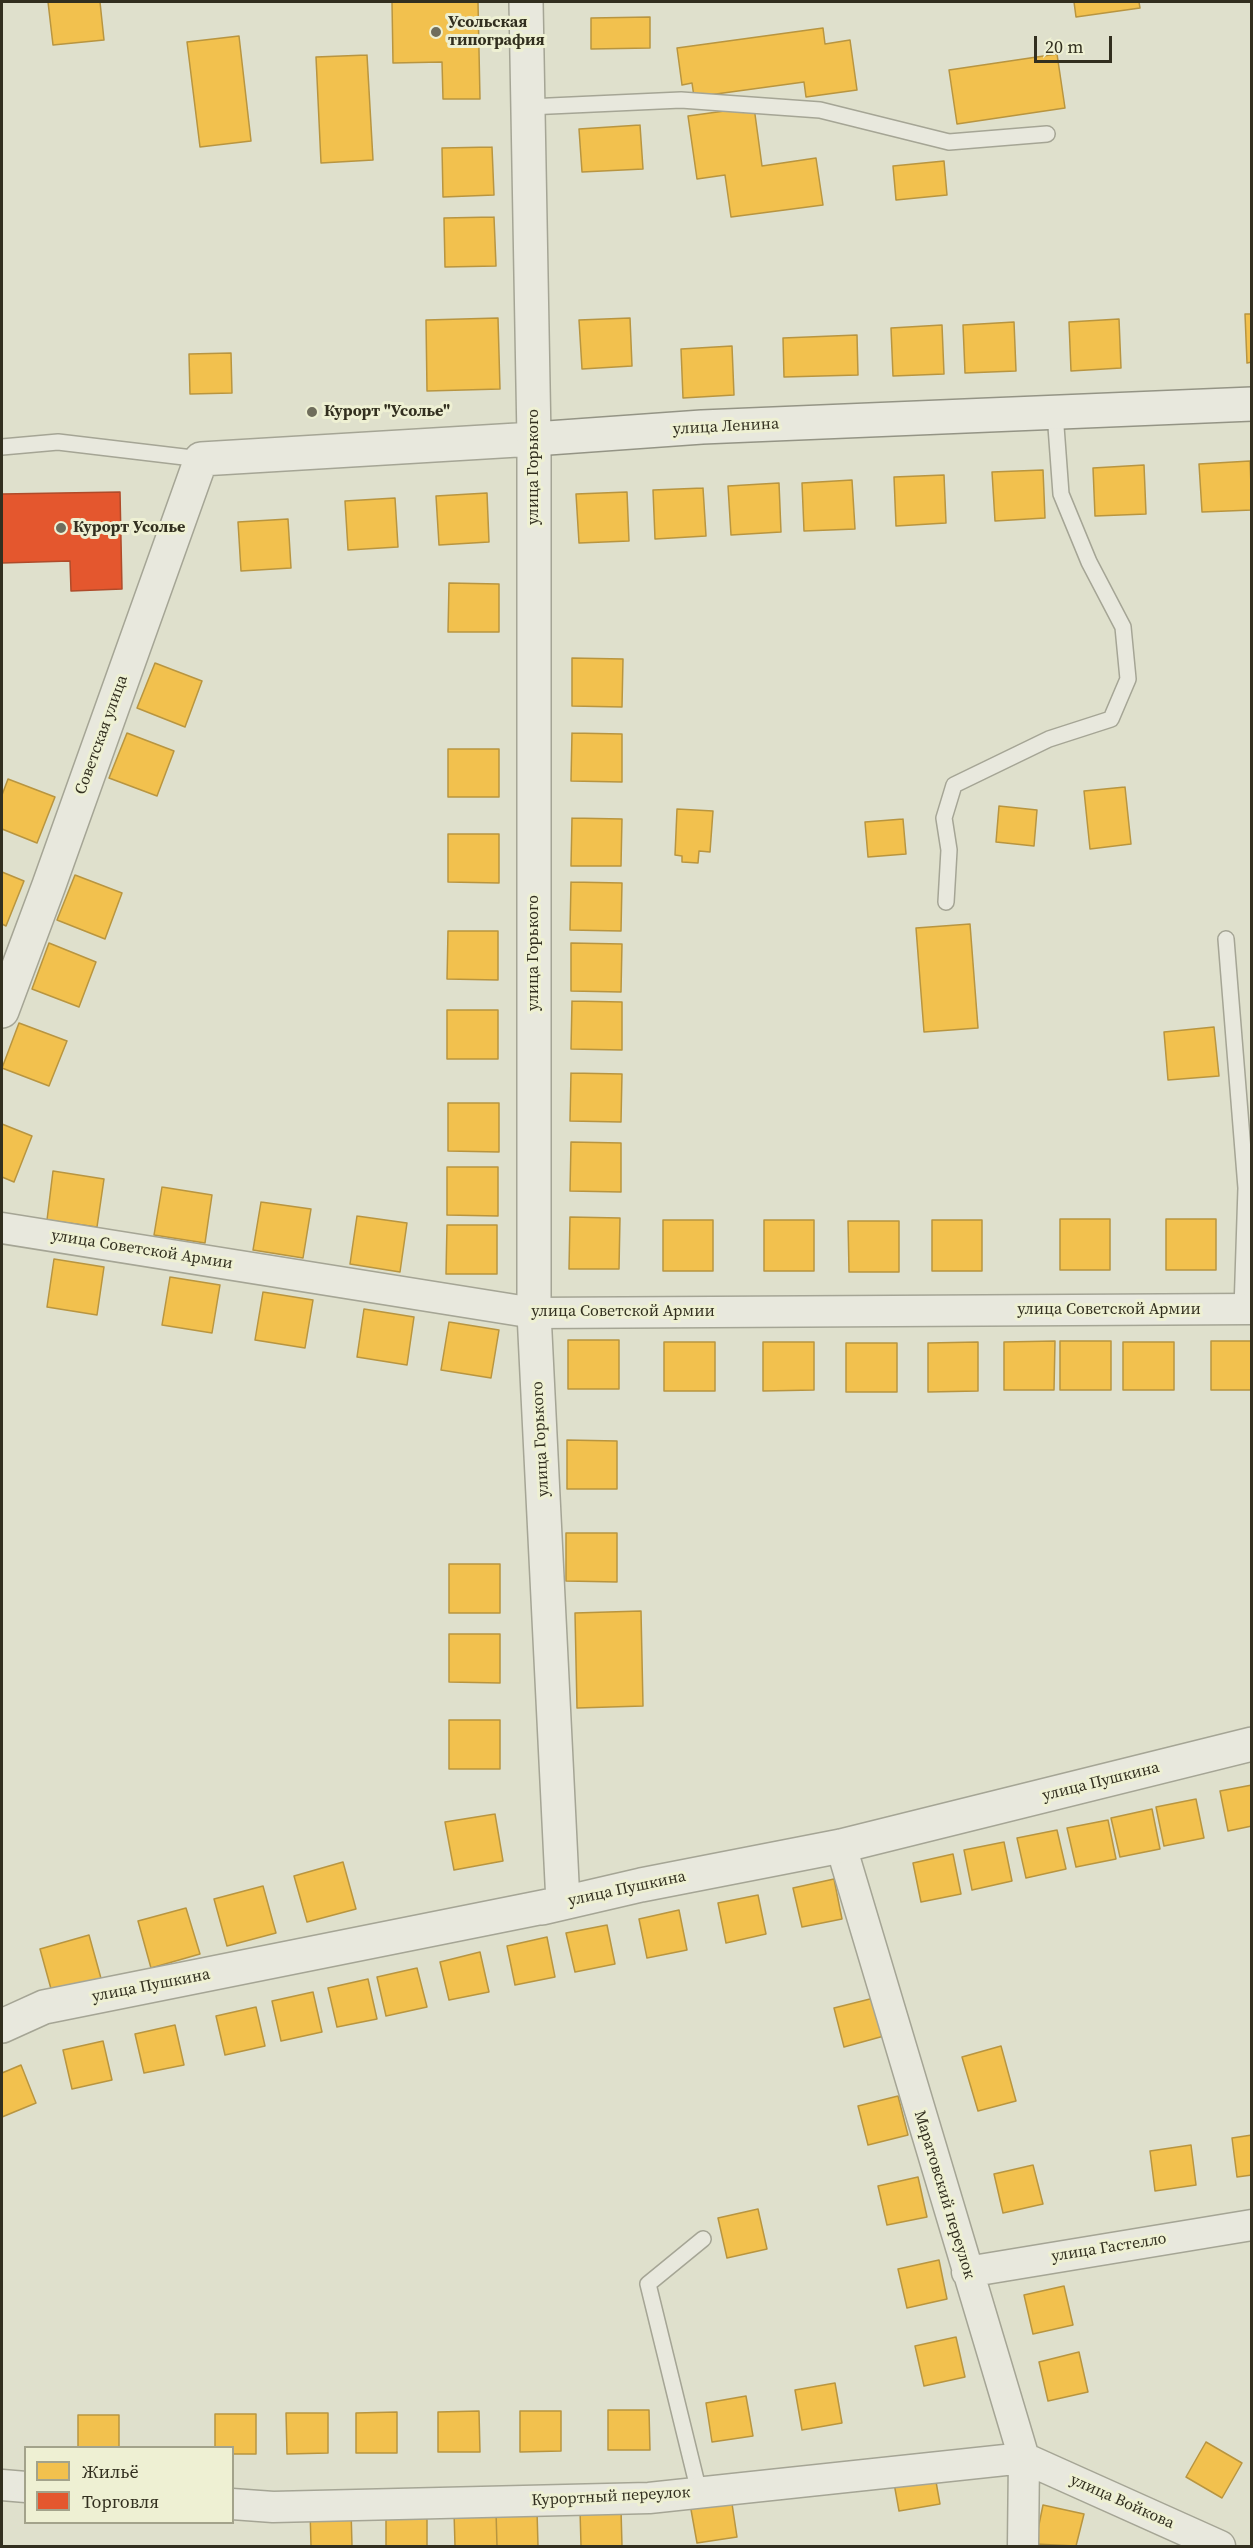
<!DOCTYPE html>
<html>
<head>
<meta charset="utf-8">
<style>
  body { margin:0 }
  #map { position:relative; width:1253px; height:2548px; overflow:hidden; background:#dfe0cc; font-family:"Source Serif 4",serif }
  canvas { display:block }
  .frame { position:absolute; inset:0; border:3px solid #322f1f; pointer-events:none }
  .legend { position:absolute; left:24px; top:2446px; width:210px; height:78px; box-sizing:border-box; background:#eef0d3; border:2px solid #a3a38b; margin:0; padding:8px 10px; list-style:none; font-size:18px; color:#322f1f }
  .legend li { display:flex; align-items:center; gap:12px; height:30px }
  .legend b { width:30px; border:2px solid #a3a38b }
  .scale { position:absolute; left:1034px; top:36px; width:78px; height:27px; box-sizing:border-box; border:3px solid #322f1f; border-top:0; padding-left:8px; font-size:18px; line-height:21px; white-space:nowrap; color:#322f1f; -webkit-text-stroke:4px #eef0d3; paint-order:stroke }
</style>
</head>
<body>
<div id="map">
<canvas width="1253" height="2548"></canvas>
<div class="frame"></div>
<ul class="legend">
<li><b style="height:16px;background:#f2c14e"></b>Жильё</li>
<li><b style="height:16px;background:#e4572e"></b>Торговля</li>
</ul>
<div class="scale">20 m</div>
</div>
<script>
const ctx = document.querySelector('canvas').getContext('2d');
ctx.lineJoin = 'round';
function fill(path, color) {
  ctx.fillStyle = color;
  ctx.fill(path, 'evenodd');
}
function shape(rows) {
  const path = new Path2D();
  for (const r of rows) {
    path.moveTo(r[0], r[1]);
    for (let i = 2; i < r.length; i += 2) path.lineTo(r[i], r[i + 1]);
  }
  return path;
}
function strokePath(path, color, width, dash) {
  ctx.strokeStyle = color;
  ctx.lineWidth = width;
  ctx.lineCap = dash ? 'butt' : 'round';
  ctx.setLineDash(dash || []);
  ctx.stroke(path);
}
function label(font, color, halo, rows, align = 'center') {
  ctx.font = font + ' "Source Serif 4",serif';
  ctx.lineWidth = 6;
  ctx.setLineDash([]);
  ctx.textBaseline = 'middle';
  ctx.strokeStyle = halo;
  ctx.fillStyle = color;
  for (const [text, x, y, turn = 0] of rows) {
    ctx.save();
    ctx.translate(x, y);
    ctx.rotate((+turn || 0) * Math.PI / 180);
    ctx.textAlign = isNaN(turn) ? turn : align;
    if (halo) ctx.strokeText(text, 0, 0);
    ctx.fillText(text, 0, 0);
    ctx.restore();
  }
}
const homes = shape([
  [48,2,100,2,104,40,53,45,48,2],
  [392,2,478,2,480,99,443,99,442,62,393,63,392,2],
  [1074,2,1139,2,1140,8,1076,17,1074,2],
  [650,17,650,48,591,49,591,18,650,17],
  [823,28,825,44,850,40,857,90,806,97,804,82,694,97,692,83,682,85,677,48,823,28],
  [239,36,251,141,200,147,187,42,239,36],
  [1057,54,1065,108,957,124,949,70,1057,54],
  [367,55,373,160,321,163,316,57,367,55],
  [754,107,762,166,816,158,823,205,731,217,725,175,697,179,688,116,754,107],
  [640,125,643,169,582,172,579,129,640,125],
  [492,147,494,195,443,197,442,148,492,147],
  [944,161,947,195,896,200,893,166,944,161],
  [494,217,496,266,445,267,444,218,494,217],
  [1245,314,1252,314,1252,362,1247,363,1245,314],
  [498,318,500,389,427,391,426,320,498,318],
  [630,318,632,366,582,369,579,320,630,318],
  [1119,319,1121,368,1071,371,1069,322,1119,319],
  [1014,322,1016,371,965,373,963,325,1014,322],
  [942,325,944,374,893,376,891,328,942,325],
  [857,335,858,375,784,377,783,338,857,335],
  [732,346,734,395,683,398,681,349,732,346],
  [231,353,232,393,190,394,189,354,231,353],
  [1250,461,1252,510,1202,512,1199,464,1250,461],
  [1144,465,1146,514,1095,516,1093,468,1144,465],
  [1043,470,1045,518,995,521,992,472,1043,470],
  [944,475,946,523,896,526,894,477,944,475],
  [852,480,855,529,804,531,802,483,852,480],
  [779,483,781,532,731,535,728,486,779,483],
  [703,488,706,536,655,539,653,490,703,488],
  [627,492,629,541,579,543,576,494,627,492],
  [487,493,489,542,439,545,436,496,487,493],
  [395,498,398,547,348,550,345,501,395,498],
  [288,519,291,568,241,571,238,522,288,519],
  [449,583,499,584,499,632,448,632,449,583],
  [572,658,623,659,622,707,572,706,572,658],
  [155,663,202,681,185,727,137,708,155,663],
  [127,733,174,751,157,796,109,778,127,733],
  [572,733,622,734,622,782,571,781,572,733],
  [448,749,499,749,499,797,448,797,448,749],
  [8,779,55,797,37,843,2,829,2,795,8,779],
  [1125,787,1131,844,1090,849,1084,791,1125,787],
  [999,806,1037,810,1034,846,996,842,999,806],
  [677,809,713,811,710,852,699,851,698,863,682,862,682,856,675,855,677,809],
  [572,818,622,819,621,866,571,866,572,818],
  [903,819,906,854,868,857,865,822,903,819],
  [448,834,499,834,499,883,448,882,448,834],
  [2,872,24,881,6,926,2,924,2,872],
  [75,875,122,893,105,939,57,920,75,875],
  [571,882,622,883,621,931,570,930,571,882],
  [970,924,978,1028,924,1032,916,928,970,924],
  [448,931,498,931,498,980,447,979,448,931],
  [49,943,96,962,79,1007,32,989,49,943],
  [571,943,622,944,621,992,571,991,571,943],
  [572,1001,622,1002,622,1050,571,1049,572,1001],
  [447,1010,498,1010,498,1059,447,1059,447,1010],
  [19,1023,67,1041,49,1086,2,1068,19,1023],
  [1214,1027,1219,1076,1168,1080,1164,1032,1214,1027],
  [571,1073,622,1074,621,1122,570,1121,571,1073],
  [448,1103,499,1103,499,1152,448,1151,448,1103],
  [2,1124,32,1136,14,1182,2,1177,2,1124],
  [571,1142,621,1143,621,1192,570,1191,571,1142],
  [447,1167,498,1167,498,1216,447,1215,447,1167],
  [53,1171,104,1179,97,1227,47,1220,53,1171],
  [162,1187,212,1195,205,1243,154,1235,162,1187],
  [261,1202,311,1209,303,1258,253,1250,261,1202],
  [357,1216,407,1223,400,1272,350,1264,357,1216],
  [570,1217,620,1218,619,1269,569,1269,570,1217],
  [1060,1219,1110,1219,1110,1270,1060,1270,1060,1219],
  [1166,1219,1216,1219,1216,1270,1166,1270,1166,1219],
  [663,1220,713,1220,713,1271,663,1271,663,1220],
  [764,1220,814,1220,814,1271,764,1271,764,1220],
  [932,1220,982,1220,982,1271,932,1271,932,1220],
  [848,1221,899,1221,899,1272,849,1272,848,1221],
  [447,1225,497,1225,497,1274,446,1274,447,1225],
  [54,1259,104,1267,97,1315,47,1307,54,1259],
  [170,1277,220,1285,212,1333,162,1325,170,1277],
  [263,1292,313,1300,305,1348,255,1340,263,1292],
  [364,1309,414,1317,407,1365,357,1357,364,1309],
  [449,1322,499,1330,491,1378,441,1370,449,1322],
  [568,1340,619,1340,619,1389,568,1389,568,1340],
  [1055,1341,1054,1390,1004,1390,1004,1342,1055,1341],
  [1060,1341,1111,1341,1111,1390,1060,1390,1060,1341],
  [1211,1341,1252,1341,1252,1390,1211,1390,1211,1341],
  [664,1342,715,1342,715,1391,664,1391,664,1342],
  [763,1342,814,1342,814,1390,763,1391,763,1342],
  [978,1342,978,1391,928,1392,928,1343,978,1342],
  [1123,1342,1174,1342,1174,1390,1123,1390,1123,1342],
  [846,1343,897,1343,897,1392,846,1392,846,1343],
  [567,1440,617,1441,617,1489,567,1489,567,1440],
  [566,1533,617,1533,617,1582,566,1581,566,1533],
  [449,1564,500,1564,500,1613,449,1613,449,1564],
  [641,1611,643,1706,577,1708,575,1613,641,1611],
  [449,1634,500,1634,500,1683,449,1682,449,1634],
  [449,1720,500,1720,500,1769,449,1769,449,1720],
  [1252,1785,1252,1826,1228,1831,1220,1791,1252,1785],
  [1196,1799,1204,1838,1164,1846,1156,1807,1196,1799],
  [1152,1809,1160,1849,1120,1857,1111,1818,1152,1809],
  [495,1814,503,1861,454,1870,445,1822,495,1814],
  [1108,1820,1116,1859,1076,1867,1067,1828,1108,1820],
  [1057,1830,1066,1869,1026,1878,1017,1838,1057,1830],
  [1004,1842,1012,1881,972,1890,964,1850,1004,1842],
  [953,1854,961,1894,921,1902,913,1863,953,1854],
  [343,1862,356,1909,307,1922,294,1876,343,1862],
  [834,1879,842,1919,802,1927,793,1888,834,1879],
  [263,1886,276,1933,227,1946,214,1899,263,1886],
  [758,1895,766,1934,726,1943,718,1903,758,1895],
  [186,1908,200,1954,151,1968,138,1921,186,1908],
  [679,1910,687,1950,647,1958,639,1919,679,1910],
  [607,1925,615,1964,575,1972,566,1933,607,1925],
  [89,1935,102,1982,53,1996,40,1949,89,1935],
  [547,1937,555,1977,515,1985,507,1946,547,1937],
  [480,1952,489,1992,449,2000,440,1962,480,1952],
  [417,1968,427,2007,386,2016,377,1977,417,1968],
  [368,1979,377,2019,337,2027,328,1988,368,1979],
  [313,1992,322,2032,281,2041,272,2001,313,1992],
  [874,1998,884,2036,844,2047,834,2008,874,1998],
  [256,2007,265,2046,225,2055,216,2016,256,2007],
  [175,2025,184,2065,144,2073,135,2034,175,2025],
  [103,2041,112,2080,72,2089,63,2050,103,2041],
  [1001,2046,1016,2101,978,2111,962,2057,1001,2046],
  [21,2065,36,2103,2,2117,2,2073,21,2065],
  [898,2096,908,2135,868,2145,858,2106,898,2096],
  [1252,2135,1252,2175,1237,2177,1232,2138,1252,2135],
  [1191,2145,1196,2185,1155,2191,1150,2151,1191,2145],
  [1033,2165,1043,2204,1003,2213,994,2174,1033,2165],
  [918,2177,927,2217,887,2225,878,2186,918,2177],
  [758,2209,767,2249,727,2258,718,2218,758,2209],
  [939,2260,947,2299,907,2308,898,2269,939,2260],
  [1064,2286,1073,2325,1033,2334,1024,2295,1064,2286],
  [956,2337,965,2377,924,2386,915,2346,956,2337],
  [1079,2352,1088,2392,1048,2401,1039,2362,1079,2352],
  [835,2383,842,2423,802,2430,795,2390,835,2383],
  [746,2396,753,2436,712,2442,706,2403,746,2396],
  [608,2410,649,2410,650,2450,608,2450,608,2410],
  [479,2411,480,2452,438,2452,438,2412,479,2411],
  [520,2411,561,2411,561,2451,520,2452,520,2411],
  [397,2412,397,2453,356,2453,356,2413,397,2412],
  [286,2413,328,2413,328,2453,287,2454,286,2413],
  [215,2414,256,2414,256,2454,232,2454,232,2448,215,2448,215,2414],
  [78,2415,119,2415,119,2448,78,2448,78,2415],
  [1206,2442,1242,2463,1222,2498,1186,2477,1206,2442],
  [933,2465,940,2504,899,2511,892,2472,933,2465],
  [731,2497,737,2537,697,2543,690,2504,731,2497],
  [1043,2505,1084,2514,1076,2546,1035,2544,1043,2505],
  [351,2509,352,2546,311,2546,310,2510,351,2509],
  [621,2509,622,2546,581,2546,580,2510,621,2509],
  [427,2510,427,2546,386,2546,386,2511,427,2510],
  [537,2510,538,2546,497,2546,496,2511,537,2510],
  [496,2511,497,2546,455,2546,454,2512,496,2511]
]);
const shops = shape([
  [120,492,122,589,71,591,70,561,2,563,2,494,120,492]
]);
const service = shape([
  [528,107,681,100,820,110,949,142,1047,134],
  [2,447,58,442,201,459],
  [946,902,949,850,944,818,954,785,1049,739,1111,719,1128,679,1123,627,1089,562,1061,494,1055,413],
  [1226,939,1246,1188,1242,1309],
  [699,2492,648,2284,703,2239]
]);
const minor = shape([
  [2,1228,534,1313,1252,1309],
  [841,1846,1024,2458,1023,2546],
  [967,2272,1252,2225],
  [2,2485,26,2487],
  [232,2504,273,2507,649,2498,1024,2458,1220,2546]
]);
const tertiary = shape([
  [2,1011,49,885,201,459,534,439],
  [542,1908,641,1885,841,1846,1252,1744],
  [2,2026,44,2007,563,1903,534,1313,534,439,526,2]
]);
const secondary = shape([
  [534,439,702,427,1252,404]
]);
const markers = [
  [436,32,6,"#6f6d5c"],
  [312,412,6,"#6f6d5c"],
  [61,528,6,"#6f6d5c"]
];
const poiNames = [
  ["Усольская",448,23],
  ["типография",448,41],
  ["Курорт \"Усолье\"",324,412],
  ["Курорт Усолье",73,528]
];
const streetNames = [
  ["улица Ленина",726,427,-3],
  ["улица Горького",534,467,-90],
  ["Советская улица",102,735,-70],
  ["улица Горького",534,953,-90],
  ["улица Советской Армии",142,1250,9],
  ["улица Советской Армии",1109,1310],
  ["улица Советской Армии",623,1312],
  ["улица Горького",541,1439,-93],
  ["улица Пушкина",1101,1782,-14],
  ["улица Пушкина",627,1889,-12],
  ["улица Пушкина",151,1986,-11],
  ["Маратовский переулок",944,2195,73],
  ["улица Гастелло",1109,2248,-9],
  ["Курортный переулок",611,2497,-3],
  ["улица Войкова",1122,2502,24]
];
fill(homes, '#f2c14e');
strokePath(homes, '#b89540', 1.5);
fill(shops, '#e4572e');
strokePath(shops, '#af4b2a', 1.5);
strokePath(service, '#a5a595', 18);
strokePath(minor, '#a5a595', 33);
strokePath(tertiary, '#a5a595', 36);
strokePath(secondary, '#949485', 36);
strokePath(service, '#e8e8dd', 15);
strokePath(minor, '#e8e8dd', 30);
strokePath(tertiary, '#e8e8dd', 33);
strokePath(secondary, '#e8e8dd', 33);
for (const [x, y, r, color] of markers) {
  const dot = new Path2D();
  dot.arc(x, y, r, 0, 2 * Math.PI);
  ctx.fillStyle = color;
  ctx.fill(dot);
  strokePath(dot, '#eef0d3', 2);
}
label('bold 16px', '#322f1f', '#eef0d3', poiNames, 'left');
label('16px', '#322f1f', '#eef0d3', streetNames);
</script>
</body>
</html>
